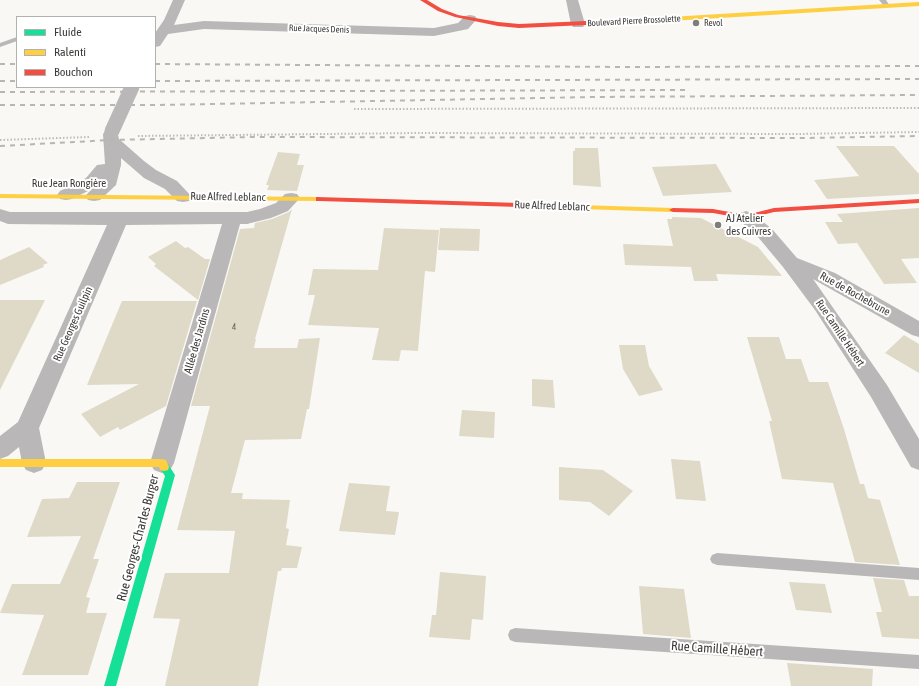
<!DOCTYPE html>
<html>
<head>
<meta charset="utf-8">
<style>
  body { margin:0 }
  #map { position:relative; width:919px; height:686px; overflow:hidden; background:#f9f8f4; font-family:"Asap Condensed",sans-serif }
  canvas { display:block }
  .legend { position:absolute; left:16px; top:16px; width:140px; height:72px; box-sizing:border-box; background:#fff; border:1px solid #b1b1af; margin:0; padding:5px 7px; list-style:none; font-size:12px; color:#3c3b38 }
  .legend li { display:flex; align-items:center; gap:8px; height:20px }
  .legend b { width:20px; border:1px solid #b1b1af }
</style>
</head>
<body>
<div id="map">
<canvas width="919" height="686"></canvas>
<ul class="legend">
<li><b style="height:5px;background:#16e098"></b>Fluide</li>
<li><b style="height:5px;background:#ffcf43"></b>Ralenti</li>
<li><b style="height:5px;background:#f24e42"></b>Bouchon</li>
</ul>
</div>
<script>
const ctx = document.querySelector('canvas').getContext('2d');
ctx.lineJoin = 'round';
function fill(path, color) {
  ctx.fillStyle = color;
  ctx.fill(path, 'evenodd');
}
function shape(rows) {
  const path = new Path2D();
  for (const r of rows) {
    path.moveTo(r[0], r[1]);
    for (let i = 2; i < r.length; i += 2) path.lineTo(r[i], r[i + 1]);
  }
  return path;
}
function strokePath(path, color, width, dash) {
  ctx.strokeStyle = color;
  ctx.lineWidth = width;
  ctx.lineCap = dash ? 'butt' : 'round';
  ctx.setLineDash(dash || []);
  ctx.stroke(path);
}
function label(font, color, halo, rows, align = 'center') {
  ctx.font = font + ' "Asap Condensed",sans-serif';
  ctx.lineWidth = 4;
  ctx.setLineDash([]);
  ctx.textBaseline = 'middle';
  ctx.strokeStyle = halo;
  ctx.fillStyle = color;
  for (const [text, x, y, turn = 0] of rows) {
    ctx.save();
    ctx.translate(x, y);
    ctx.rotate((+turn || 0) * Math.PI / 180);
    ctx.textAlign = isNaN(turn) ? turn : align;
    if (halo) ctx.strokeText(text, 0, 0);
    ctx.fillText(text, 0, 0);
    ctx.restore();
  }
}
const building = shape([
  [836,146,894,146,919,174,919,194,827,199,814,180,859,176],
  [575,148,598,148,601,187,573,185,573,151,575,151],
  [278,152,300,154,297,165,304,165,297,191,267,190,269,185,266,185],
  [716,164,732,192,663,196,652,167],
  [919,208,919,258,901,259,917,283,884,284,857,243,838,244,825,222,843,222,837,214],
  [292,209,255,339,256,339,254,348,297,348,299,339,320,338,309,409,307,409,301,439,245,440,231,493,243,493,242,499,290,500,286,528,289,529,286,545,302,547,297,568,282,568,281,571,278,571,258,686,165,686,180,619,153,618,165,573,229,573,235,531,177,530,210,406,191,406,240,229,254,228,255,223,272,219,289,212],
  [672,217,701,218,758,247,782,276,716,274,718,281,694,281,691,267,625,265,623,244,673,246,667,219,672,219],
  [384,228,439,230,435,272,425,271,418,351,401,350,399,361,372,360,379,328,308,325,315,295,308,295,313,269,378,270],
  [440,228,480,229,479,251,438,250],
  [176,241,185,248,188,247,205,259,210,259,198,300,154,266,156,264,148,257],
  [29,247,48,263,43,265,44,267,0,285,0,260],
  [0,300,45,300,0,390],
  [122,301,197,301,166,406,120,430,118,427,100,437,81,414,139,384,87,385],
  [904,335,919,344,919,373,885,353],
  [747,337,779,337,786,359,801,359,809,382,828,382,844,429,860,484,864,484,868,498,880,500,900,565,855,562,833,483,782,479,769,421,772,421],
  [619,345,645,345,649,366,663,390,639,396,623,369],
  [532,379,553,380,555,408,532,406],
  [462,410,495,412,494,438,459,436],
  [671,459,700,461,706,501,676,499],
  [559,467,603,470,633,491,609,516,590,502,559,500],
  [77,482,120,482,93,559,99,559,86,597,90,598,86,613,107,613,88,675,22,675,44,615,0,613,12,584,60,584,81,536,27,537,42,499,69,498],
  [349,483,390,486,386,511,399,512,395,535,339,531],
  [440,572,486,576,483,620,472,619,470,640,429,637,432,615,436,615],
  [873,578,904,580,909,596,919,596,919,639,882,637,876,612,882,612],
  [789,582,825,584,832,613,796,610],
  [639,586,684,589,691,638,643,634],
  [787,663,873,669,872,686,791,686]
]);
const path = shape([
  [354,109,919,108],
  [138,136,419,133,797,134,919,132],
  [0,140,89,137]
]);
const lane = shape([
  [879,0,886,0,890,6,885,7,879,0],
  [17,37,17,41,0,47,0,43,17,37],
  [717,553,919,568,919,580,717,565,712,563,710,559,712,555,717,553],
  [515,628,919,655,919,669,515,642,510,640,508,635,510,630,515,628]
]);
const street = shape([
  [173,0,185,0,174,25,204,21,434,28,458,23,465,16,470,15,475,16,477,19,468,29,434,36,204,29,168,34,160,46,155,47,155,33,164,20,173,0],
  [566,0,578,0,585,24,583,27,573,27,571,24,566,0],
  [111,129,117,131,119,139,144,161,156,170,177,181,192,197,189,201,183,202,177,201,165,189,144,178,121,158,121,165,116,185,100,200,94,201,88,200,85,196,92,189,72,199,66,200,60,199,57,195,60,191,86,178,97,165,105,164,103,134,105,131,111,129],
  [291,193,297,194,300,198,288,211,271,218,247,224,240,224,174,463,170,470,162,473,154,470,150,463,222,224,126,225,39,428,46,463,42,470,34,473,26,470,22,463,19,447,8,456,0,459,0,436,18,422,107,225,8,224,0,221,0,209,10,212,247,212,260,209,276,203,285,194,291,193],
  [746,211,752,213,772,229,797,258,835,273,919,321,919,337,912,335,813,279,887,385,919,439,919,470,911,467,871,397,815,310,783,267,758,237,740,221,737,217,740,213,746,211]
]);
const fast = shape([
  [164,463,168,464,175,475,116,686,104,686,165,476,159,467,160,464,164,463]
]);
const slow = shape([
  [919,2,919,6,653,22,650,20,653,18,919,2],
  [0,194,319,197,323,199,319,201,0,198,0,194],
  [517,203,673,208,677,210,673,212,520,207,517,207,517,203],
  [0,459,162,459,166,460,169,467,168,470,164,471,160,470,159,467,0,467,0,459]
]);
const jam = shape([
  [420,0,427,0,442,9,458,15,498,22,519,24,653,18,656,20,653,22,519,28,498,26,455,17,438,11,420,0],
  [316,197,520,203,524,205,520,207,319,201,316,201,316,197],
  [919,199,919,203,774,212,746,219,713,213,673,212,669,210,673,208,713,209,746,215,774,208,919,199]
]);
const rail = shape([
  [0,64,17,64],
  [155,64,629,67,919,66],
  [0,81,17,81],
  [155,81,919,79],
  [0,92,685,90],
  [0,105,158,105,594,97,919,95],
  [0,146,111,140,254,137,806,138,919,136]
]);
const streetBridge = shape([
  [112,131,132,87]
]);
const markers = [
  [696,23,4,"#7e7d7a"],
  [718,225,4,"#7e7d7a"]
];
const farStreetnames = [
  ["Boulevard Pierre Brossolette",634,21,-3],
  ["Rue Jacques Denis",319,29,2]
];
const farPoinames = [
  ["Revol",704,23]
];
const numberNames = [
  ["4",234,327]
];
const streetNames = [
  ["Rue Jean Rongière",69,184],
  ["Rue Alfred Leblanc",228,197,1],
  ["Rue Alfred Leblanc",552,206,2],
  ["Rue de Rochebrune",855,294,29],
  ["Rue Georges Guilpin",73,324,-66],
  ["Rue Camille Hébert",840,333,56],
  ["Allée des Jardins",197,341,-74]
];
const poiNames = [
  ["AJ Atelier",726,219],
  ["des Cuivres",726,232]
];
const nearStreetnames = [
  ["Rue Georges-Charles Burger",138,538,-75],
  ["Rue Camille Hébert",717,649,4]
];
fill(building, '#dfdac8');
strokePath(path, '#bdbcba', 2, [1.5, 2]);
fill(lane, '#b9b7b7');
fill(street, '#b9b7b7');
fill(fast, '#16e098');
fill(slow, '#ffcf43');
fill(jam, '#f24e42');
strokePath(rail, '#b7b6b4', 2, [5, 5]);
strokePath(streetBridge, '#b9b7b7', 15);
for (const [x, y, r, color] of markers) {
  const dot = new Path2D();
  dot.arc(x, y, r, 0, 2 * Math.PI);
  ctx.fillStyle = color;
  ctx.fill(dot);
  strokePath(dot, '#fff', 1.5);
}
label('9px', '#3c3b38', '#fff', farStreetnames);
label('9px', '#3c3b38', '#fff', farPoinames, 'left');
label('9px', '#65635c', null, numberNames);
label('11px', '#3c3b38', '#fff', streetNames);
label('11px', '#3c3b38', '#fff', poiNames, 'left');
label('13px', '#3c3b38', '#fff', nearStreetnames);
</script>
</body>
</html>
